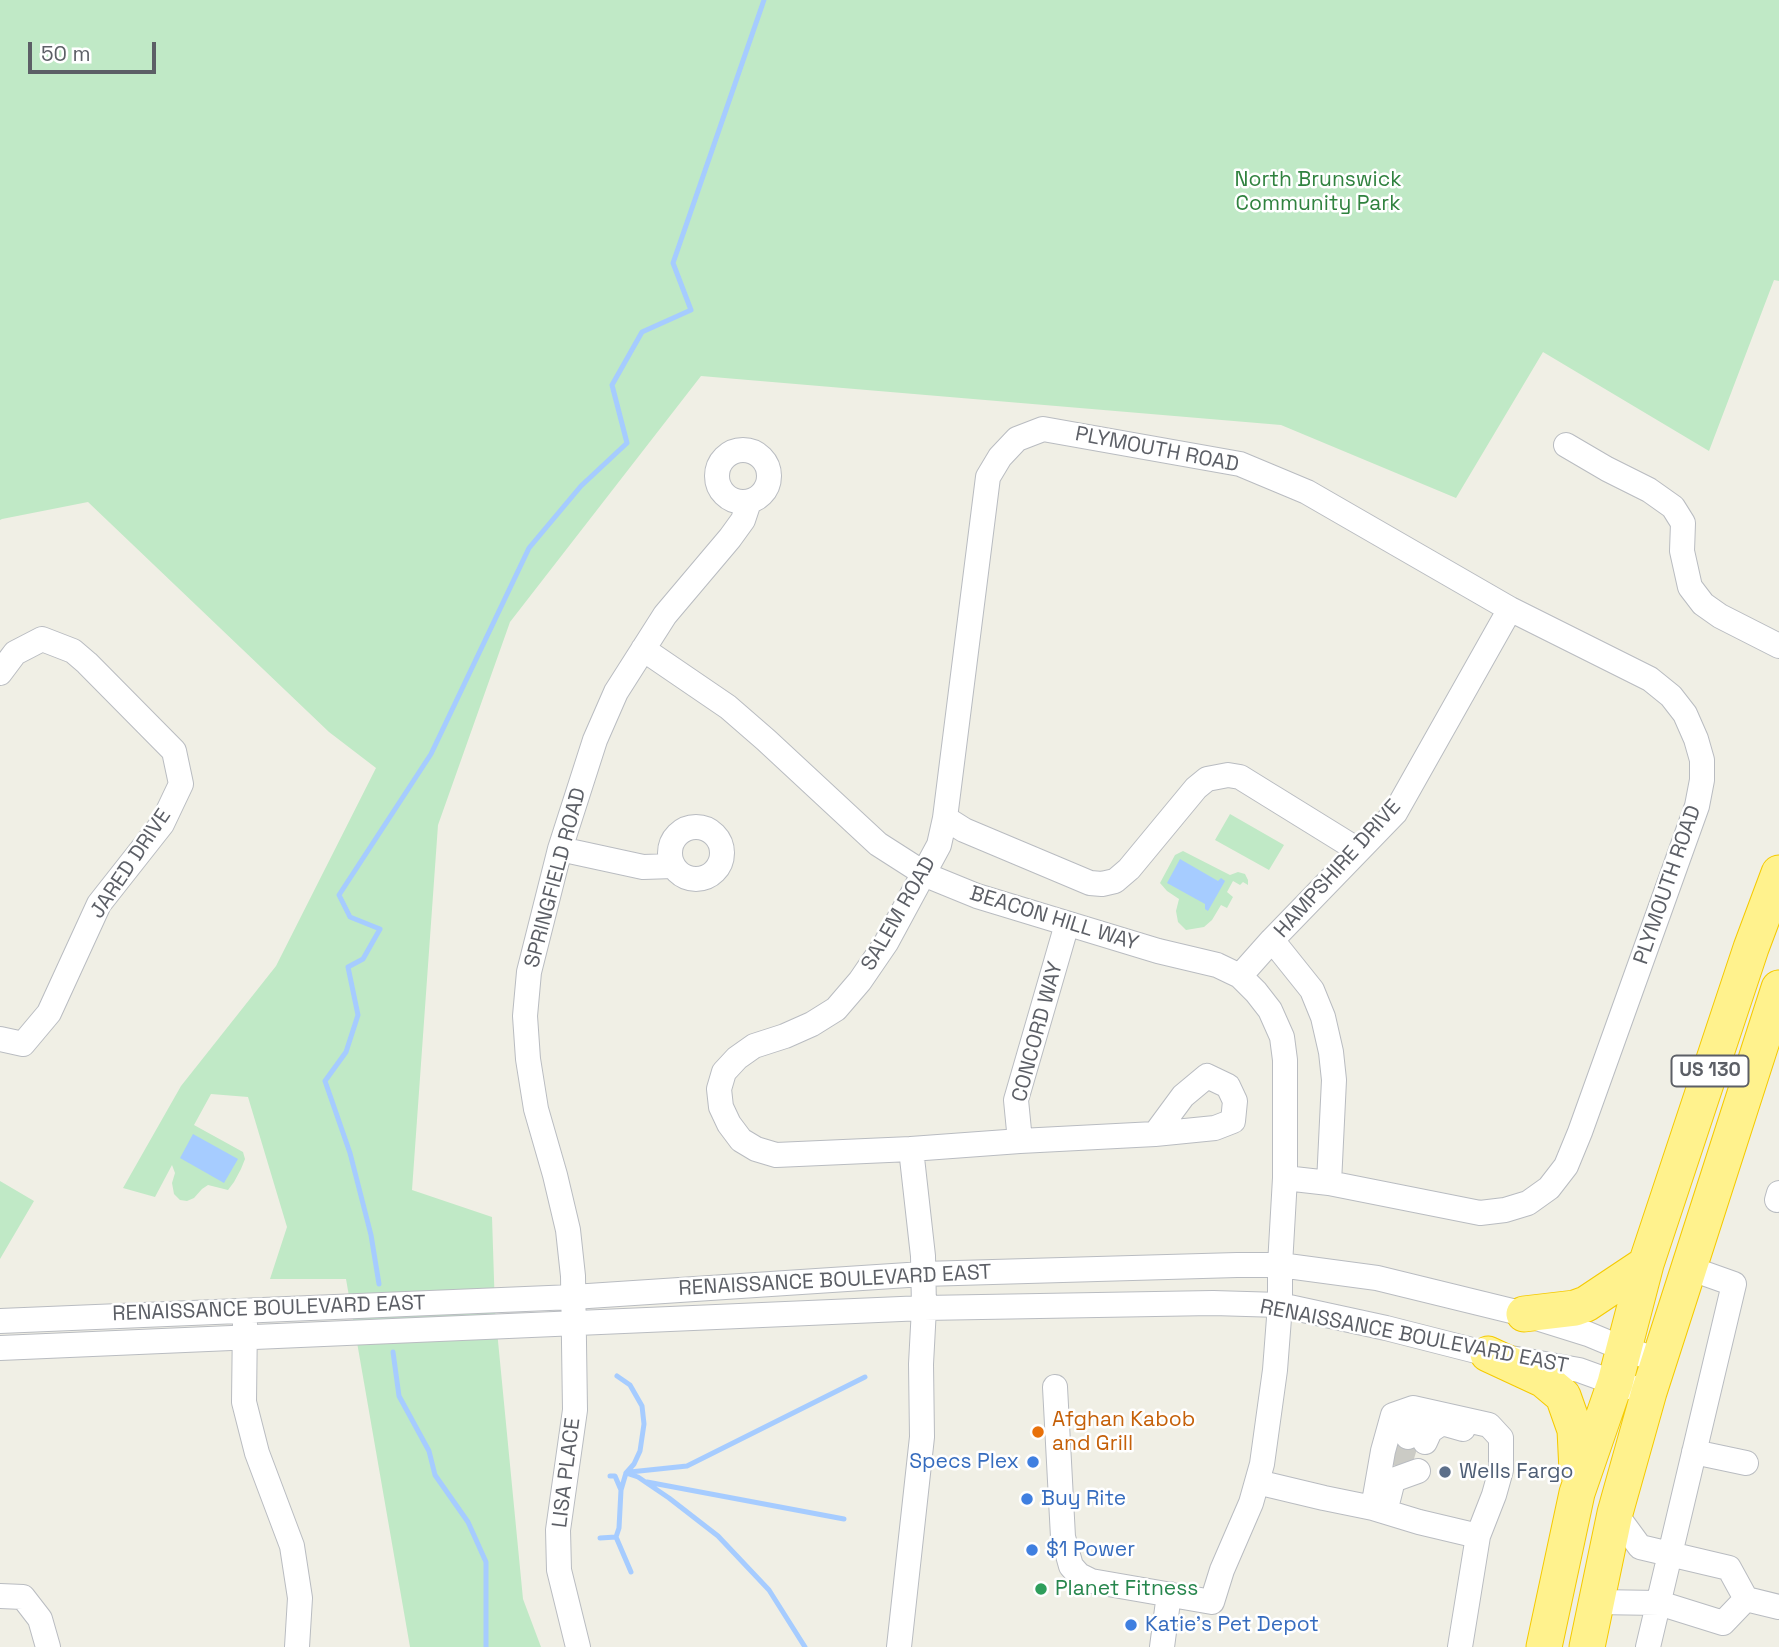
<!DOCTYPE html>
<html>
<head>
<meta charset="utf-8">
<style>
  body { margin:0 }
  #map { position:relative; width:1779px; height:1647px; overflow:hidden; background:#f0efe5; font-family:"Space Grotesk",sans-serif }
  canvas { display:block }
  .scale { position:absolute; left:28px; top:42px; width:128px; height:32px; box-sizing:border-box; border:4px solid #5c5f66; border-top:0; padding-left:9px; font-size:21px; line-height:24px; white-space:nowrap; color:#5c5f66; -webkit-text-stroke:5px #fff; paint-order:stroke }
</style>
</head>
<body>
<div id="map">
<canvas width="1779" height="1647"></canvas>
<div class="scale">50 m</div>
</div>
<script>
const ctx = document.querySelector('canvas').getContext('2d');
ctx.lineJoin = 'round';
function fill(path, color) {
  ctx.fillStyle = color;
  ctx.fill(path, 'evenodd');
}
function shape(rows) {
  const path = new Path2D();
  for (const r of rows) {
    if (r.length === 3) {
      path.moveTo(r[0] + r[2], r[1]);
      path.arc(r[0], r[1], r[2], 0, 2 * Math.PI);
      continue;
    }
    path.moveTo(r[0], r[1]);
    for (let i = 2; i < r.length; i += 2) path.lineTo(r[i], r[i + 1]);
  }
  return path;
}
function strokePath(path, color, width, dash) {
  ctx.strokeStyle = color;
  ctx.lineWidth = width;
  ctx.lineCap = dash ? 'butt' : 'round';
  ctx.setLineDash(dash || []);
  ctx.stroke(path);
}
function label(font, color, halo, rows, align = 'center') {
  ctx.font = font + ' "Space Grotesk",sans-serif';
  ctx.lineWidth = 5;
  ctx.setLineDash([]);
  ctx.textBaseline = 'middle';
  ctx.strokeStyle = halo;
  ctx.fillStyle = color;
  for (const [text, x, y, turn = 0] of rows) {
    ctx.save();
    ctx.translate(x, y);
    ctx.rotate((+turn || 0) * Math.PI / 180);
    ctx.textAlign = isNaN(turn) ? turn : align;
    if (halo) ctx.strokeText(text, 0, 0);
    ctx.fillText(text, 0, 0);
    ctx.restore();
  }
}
const green = shape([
  [0,0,1779,0,1779,281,1774,280,1709,451,1543,352,1456,498,1281,425,701,376,510,622,438,825,412,1190,492,1217,495,1310,523,1599,541,1647,410,1647,346,1279,270,1279,287,1227,248,1097,211,1094,194,1125,243,1152,245,1159,241,1169,234,1182,228,1190,208,1185,202,1189,194,1198,187,1201,180,1200,174,1194,172,1183,175,1173,172,1165,155,1197,123,1188,181,1086,276,966,376,768,329,732,88,502,2,519,0,520],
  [1230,814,1284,845,1269,870,1215,840],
  [1183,851,1230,875,1238,872,1245,874,1248,880,1248,885,1243,882,1240,885,1233,881,1227,892,1233,897,1227,908,1221,905,1212,920,1204,927,1186,930,1178,922,1176,911,1179,899,1167,891,1160,883,1175,855],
  [0,1181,34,1201,0,1259]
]);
const water = shape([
  [1180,859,1218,881,1221,878,1225,881,1208,911,1205,909,1205,904,1167,883],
  [193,1134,238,1159,224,1183,180,1158]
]);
const stream = shape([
  [379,1284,371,1235,350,1153,325,1081,346,1052,358,1015,348,967,363,959,380,929,350,917,339,895,431,754,529,548,581,486,627,443,612,385,642,332,691,310,673,263,764,0],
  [393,1352,399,1396,429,1451,435,1475,468,1522,486,1562,486,1647],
  [617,1376,630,1385,642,1406,644,1424,640,1451,634,1464,626,1473],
  [630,1472,687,1466,865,1377],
  [610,1476,615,1476,621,1490],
  [647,1482,844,1519],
  [616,1537,631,1572],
  [600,1538,616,1537,619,1528,621,1490,626,1473,638,1477,669,1498,718,1536,769,1590,805,1647]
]);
const minorTunnel = shape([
  [1399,1467,1408,1437]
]);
const minor = shape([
  [1566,445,1607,469,1649,490,1673,507,1683,523,1682,551,1690,587,1703,604,1720,616,1779,646],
  [743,476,26],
  [643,649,728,707,766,740,878,844,928,876,977,896,1158,951,1217,965,1240,976,1256,992,1270,1010,1282,1037,1285,1060,1285,1178,1280,1265,1280,1305,1275,1370,1262,1464,1251,1503,1222,1570,1212,1602,1091,1581,1079,1575,1071,1566,1063,1537,1055,1387],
  [0,673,15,653,42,639,73,651,87,663,174,751,181,784,162,824,99,904,49,1013,23,1044,0,1039],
  [945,818,964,830,1090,883,1102,884,1115,881,1129,869,1196,788,1207,779,1228,775,1240,777,1358,850],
  [696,853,26],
  [560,849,643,867,673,866],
  [1272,940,1312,990,1323,1017,1331,1052,1334,1080,1329,1183],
  [1240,976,1272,940,1395,813,1510,609],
  [1155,1134,1183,1096,1207,1076,1228,1086,1235,1101,1233,1121,1215,1128,1155,1134,1020,1141,911,1149,776,1155,756,1149,741,1140,729,1124,721,1107,719,1089,724,1072,737,1058,754,1046,785,1036,812,1024,836,1009,860,981,886,943,939,845,945,818,988,477,1000,457,1017,439,1043,429,1240,464,1307,492,1510,609,1650,679,1671,696,1685,714,1696,739,1702,760,1702,780,1697,806,1580,1132,1566,1166,1549,1188,1528,1203,1505,1210,1480,1213,1329,1183,1285,1178],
  [1020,1141,1016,1100,1067,924],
  [1777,1200,1779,1193],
  [245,1320,244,1402,257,1453,292,1546,300,1598,297,1647],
  [0,1321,573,1297,923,1274,1237,1265,1280,1265,1377,1278,1524,1314,1588,1334,1624,1349,1659,1360],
  [0,1348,924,1308,1213,1303,1280,1305,1386,1328,1488,1354,1579,1370,1615,1383,1649,1392],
  [1408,1437,1416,1418,1428,1420],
  [1425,1442,1430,1431,1442,1423,1463,1429],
  [1694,1452,1746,1463],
  [1257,1482,1324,1498,1373,1508,1419,1522,1478,1536],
  [1373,1508,1383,1451,1393,1415,1413,1408,1489,1425,1501,1438,1501,1470,1494,1495,1478,1536,1460,1647],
  [1386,1508,1393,1480,1418,1471],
  [1615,1513,1640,1547,1729,1568,1746,1599,1779,1607],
  [0,1596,23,1597,40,1619,48,1647],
  [1596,1602,1659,1603,1723,1623,1746,1599],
  [578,1647,559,1570,558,1530,575,1410,573,1276,568,1230,555,1175,536,1109,528,1059,525,1016,529,972,560,849,595,740,616,692,665,615,730,538,743,520,749,502],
  [899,1647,922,1437,921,1364,924,1308,923,1256,911,1149],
  [1162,1647,1169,1594],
  [1648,1647,1734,1284,1689,1268]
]);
const highway = shape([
  [1524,1314,1575,1308,1586,1304,1646,1264],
  [1488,1354,1544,1380,1563,1396,1575,1430,1577,1471],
  [1544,1647,1577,1493,1615,1383,1646,1264,1751,948,1779,873],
  [1587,1647,1615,1513,1649,1392,1779,988]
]);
const markers = [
  [1038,1432,7,"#e8710a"],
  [1033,1462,7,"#3f7fe0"],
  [1445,1472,7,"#5c6f8a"],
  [1027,1499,7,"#3f7fe0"],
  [1032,1550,7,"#3f7fe0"],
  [1041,1589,7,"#2e9e5b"],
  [1131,1625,7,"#3f7fe0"]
];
const shields = [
  [1710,1071,77]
];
const shieldNames = [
  ["US 130",1710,1071]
];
const parkNames = [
  ["North Brunswick",1318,180],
  ["Community Park",1318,204]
];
const streetNames = [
  ["PLYMOUTH ROAD",1157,450,11],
  ["JARED DRIVE",131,864,-56],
  ["HAMPSHIRE DRIVE",1338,869,-48],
  ["SPRINGFIELD ROAD",556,878,-75],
  ["PLYMOUTH ROAD",1668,885,-71],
  ["SALEM ROAD",899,914,-60],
  ["BEACON HILL WAY",1054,919,17],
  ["CONCORD WAY",1038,1032,-75],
  ["RENAISSANCE BOULEVARD EAST",835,1281,-3],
  ["RENAISSANCE BOULEVARD EAST",269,1309,-2],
  ["RENAISSANCE BOULEVARD EAST",1414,1337,11],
  ["LISA PLACE",567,1473,-83]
];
const foodNames = [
  ["Afghan Kabob",1052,1420],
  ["and Grill",1052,1444]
];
const shopNames = [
  ["Specs Plex",1019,1462,"right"],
  ["Buy Rite",1041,1499],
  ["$1 Power",1046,1550],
  ["Katie's Pet Depot",1145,1625]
];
const serviceNames = [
  ["Wells Fargo",1459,1472]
];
const leisureNames = [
  ["Planet Fitness",1055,1589]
];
fill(green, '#c0e9c6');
fill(water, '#a6ccff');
strokePath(stream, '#a6ccff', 5);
strokePath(minorTunnel, '#cbcbc5', 24, [24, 12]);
strokePath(minor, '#b9bcc1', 26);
strokePath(highway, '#f5ca00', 37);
strokePath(minor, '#fff', 24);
strokePath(highway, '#fff28d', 35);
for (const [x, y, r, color] of markers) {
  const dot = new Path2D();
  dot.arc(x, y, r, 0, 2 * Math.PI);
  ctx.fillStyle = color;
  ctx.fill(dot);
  strokePath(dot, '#fff', 2.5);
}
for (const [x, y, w] of shields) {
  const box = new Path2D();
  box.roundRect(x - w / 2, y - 15.5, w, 31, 5);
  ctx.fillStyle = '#fff';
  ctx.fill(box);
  strokePath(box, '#5c5f66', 2);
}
label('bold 19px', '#5c5f66', null, shieldNames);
label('21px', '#30823f', '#fff', parkNames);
label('21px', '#5c5f66', '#fff', streetNames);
label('21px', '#c56008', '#fff', foodNames, 'left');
label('21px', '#366cbe', '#fff', shopNames, 'left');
label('21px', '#4e5e75', '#fff', serviceNames, 'left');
label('21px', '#27864d', '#fff', leisureNames, 'left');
</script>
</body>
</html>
